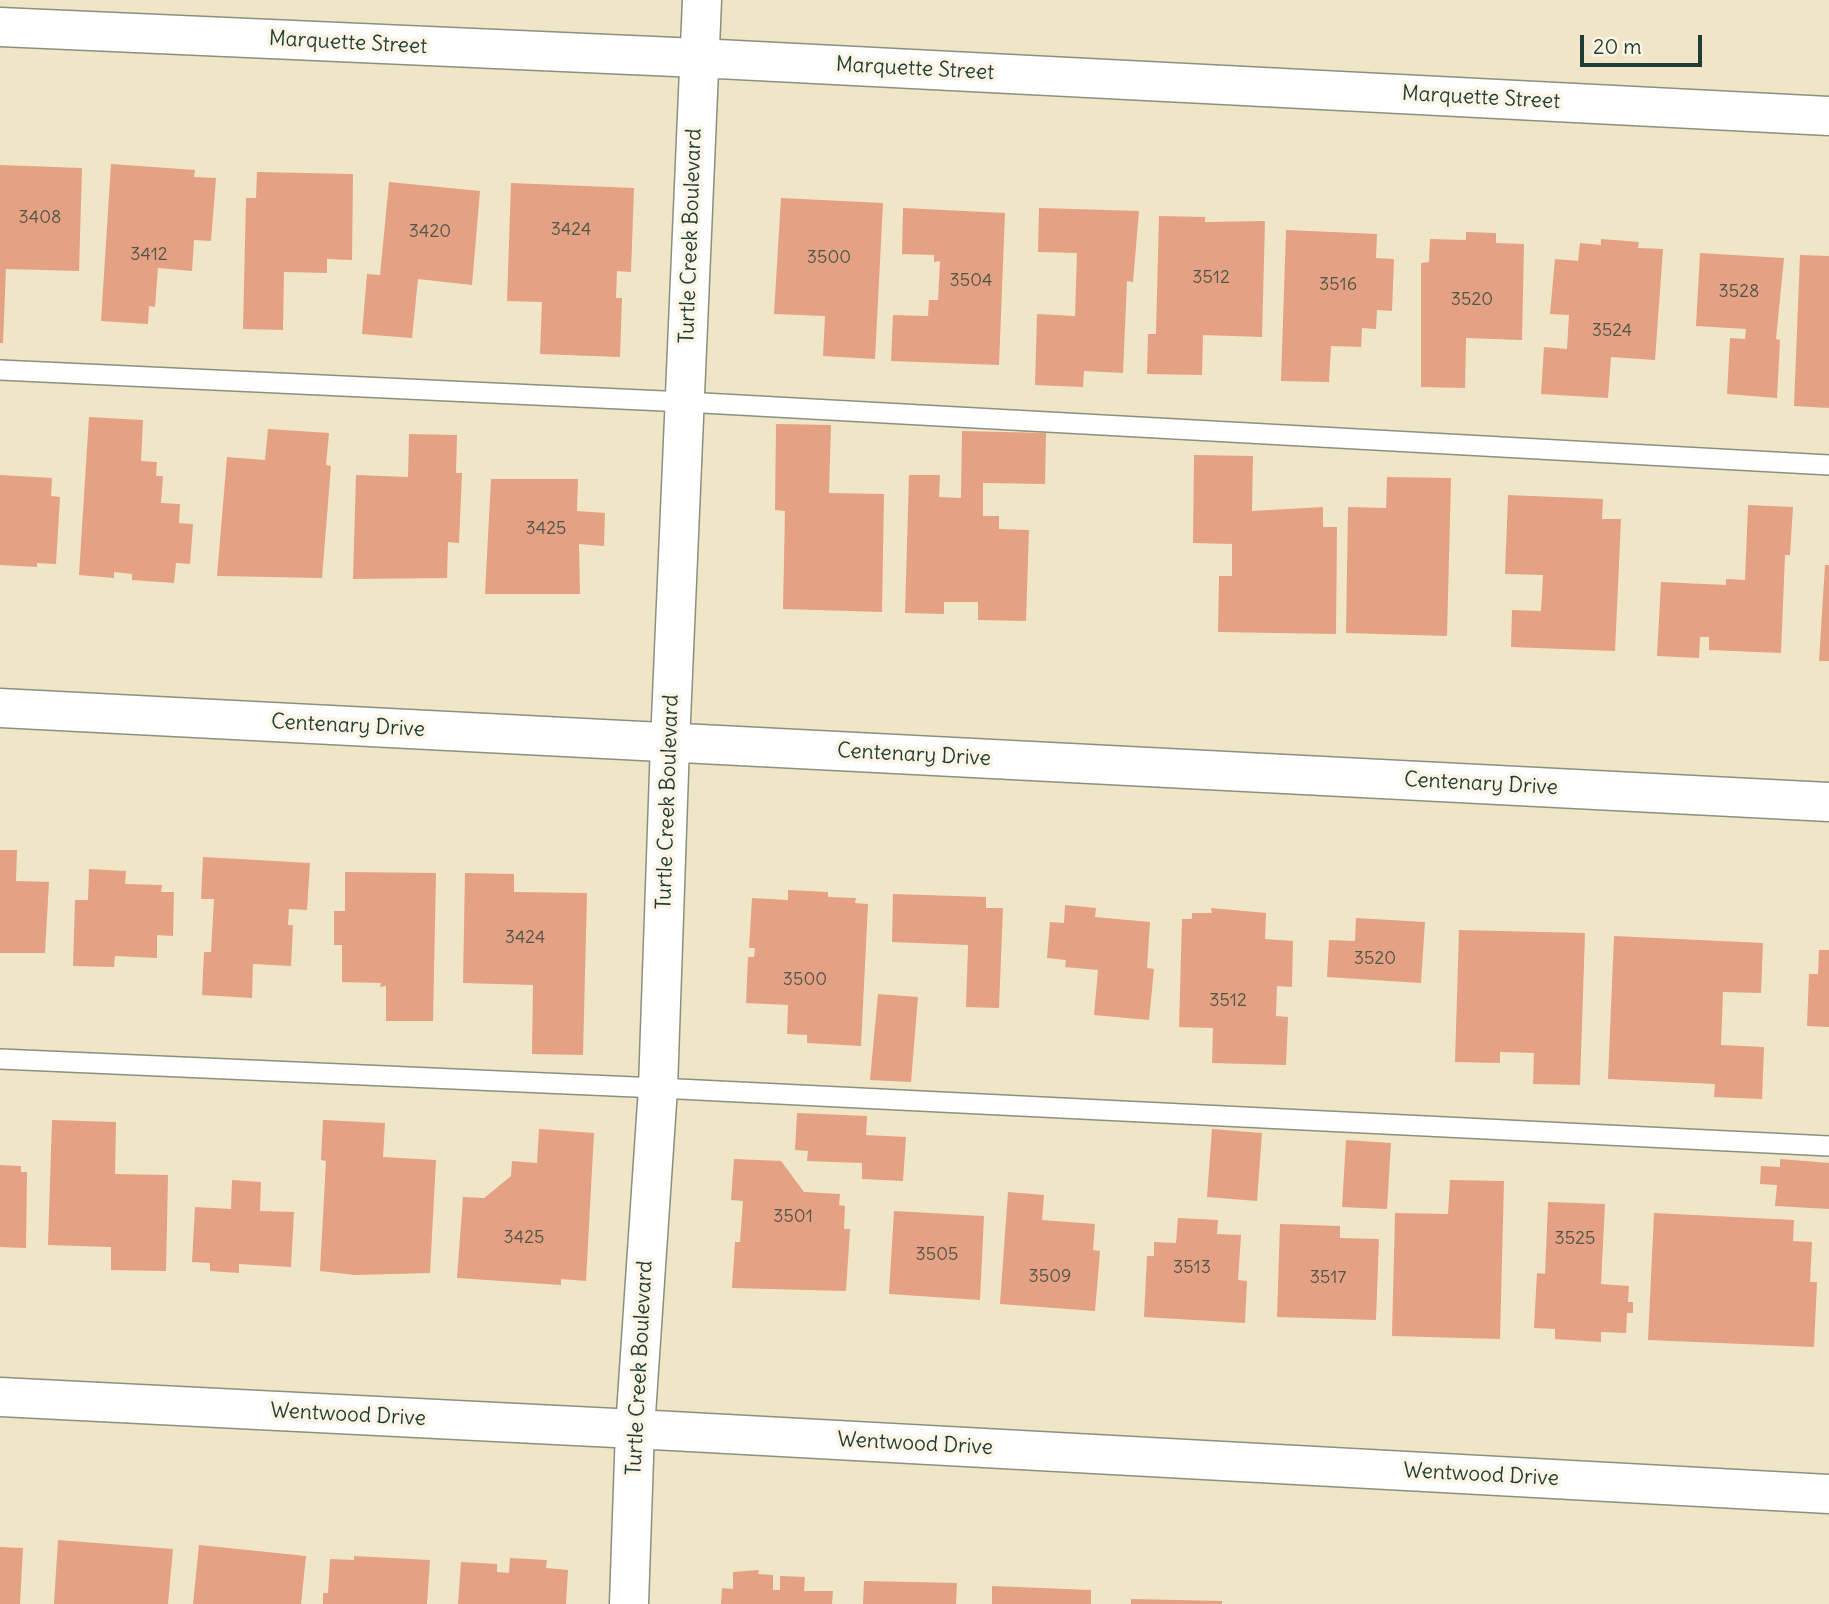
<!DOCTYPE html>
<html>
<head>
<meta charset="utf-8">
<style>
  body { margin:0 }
  #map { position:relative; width:1829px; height:1604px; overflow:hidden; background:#f0e5c7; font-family:Delius,sans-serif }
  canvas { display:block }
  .scale { position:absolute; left:1580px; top:35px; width:122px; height:32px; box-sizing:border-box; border:4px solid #1f3d34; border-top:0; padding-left:9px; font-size:21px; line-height:24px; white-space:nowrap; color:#1f3d34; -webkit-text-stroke:5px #fcf5e5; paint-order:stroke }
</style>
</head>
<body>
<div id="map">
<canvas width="1829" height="1604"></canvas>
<div class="scale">20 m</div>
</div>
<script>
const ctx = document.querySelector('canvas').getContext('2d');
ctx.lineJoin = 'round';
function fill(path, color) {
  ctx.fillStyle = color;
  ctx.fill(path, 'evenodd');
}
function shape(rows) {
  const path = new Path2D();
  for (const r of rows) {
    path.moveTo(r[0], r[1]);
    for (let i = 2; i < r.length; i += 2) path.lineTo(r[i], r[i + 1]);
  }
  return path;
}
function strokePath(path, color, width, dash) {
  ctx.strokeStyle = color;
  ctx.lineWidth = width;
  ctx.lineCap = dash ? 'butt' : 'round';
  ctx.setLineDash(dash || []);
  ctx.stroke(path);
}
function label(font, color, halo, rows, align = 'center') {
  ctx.font = font + ' Delius,sans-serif';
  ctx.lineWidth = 7;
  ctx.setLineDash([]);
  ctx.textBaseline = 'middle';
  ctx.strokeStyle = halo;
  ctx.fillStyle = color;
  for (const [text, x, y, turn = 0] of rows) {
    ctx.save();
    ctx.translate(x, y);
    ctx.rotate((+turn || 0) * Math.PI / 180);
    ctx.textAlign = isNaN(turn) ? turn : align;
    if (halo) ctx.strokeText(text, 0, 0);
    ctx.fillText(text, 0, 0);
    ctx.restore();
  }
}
const building = shape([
  [111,164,195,170,194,177,216,178,211,241,194,240,192,271,158,268,155,307,149,306,148,324,101,321],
  [0,165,82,168,79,271,6,269,3,343,0,343],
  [257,172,353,174,352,260,327,259,327,273,284,272,283,330,243,329,246,198,256,198],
  [389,182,480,191,472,285,418,279,412,338,362,334,367,274,380,275],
  [511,183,634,188,631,272,617,271,616,298,622,298,620,357,540,354,542,302,507,301],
  [781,198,883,203,875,359,823,356,825,316,774,314],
  [903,208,1005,213,999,365,891,361,893,315,928,316,929,300,938,300,940,261,934,262,934,255,902,254],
  [1039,208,1139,211,1133,282,1127,281,1123,373,1084,371,1083,387,1035,385,1037,314,1075,316,1077,253,1038,252],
  [1159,216,1205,217,1205,222,1265,221,1262,337,1203,335,1202,375,1147,374,1148,334,1156,334],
  [1286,230,1377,234,1376,258,1394,259,1392,311,1377,310,1376,329,1362,328,1361,347,1331,346,1329,382,1281,381],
  [1466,232,1496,233,1496,243,1524,244,1522,340,1466,338,1465,388,1421,387,1421,263,1429,262,1430,239,1466,240],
  [1601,239,1639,242,1638,248,1663,249,1655,360,1611,357,1608,398,1541,394,1544,347,1567,349,1569,315,1550,314,1555,259,1578,261,1580,243,1601,245],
  [1700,253,1784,258,1776,339,1780,340,1777,398,1727,394,1730,338,1745,339,1746,329,1696,326],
  [1800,255,1829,256,1829,408,1794,406],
  [89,417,143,420,141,461,157,462,156,476,163,476,161,503,180,504,179,523,193,524,190,564,176,563,174,583,132,580,132,574,114,572,114,578,79,575],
  [776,424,831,425,829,493,884,494,882,612,783,609,785,511,775,510],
  [268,429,329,433,326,465,331,466,322,578,217,576,227,457,265,460],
  [962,431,1046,433,1045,484,983,483,983,516,999,516,999,529,1029,530,1026,621,978,620,978,602,944,602,944,614,905,613,909,475,940,475,939,497,961,498],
  [409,434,457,435,456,473,462,473,459,543,448,542,447,578,353,579,356,475,408,477],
  [1194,455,1253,456,1252,511,1323,507,1323,527,1337,527,1336,634,1218,632,1219,576,1232,576,1232,544,1193,543],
  [0,475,52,478,51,496,60,497,56,564,37,563,37,567,0,565],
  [1387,477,1451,478,1447,636,1346,633,1348,507,1386,508],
  [491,479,578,479,577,511,605,513,604,546,579,544,580,594,485,594],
  [1508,495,1603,499,1602,519,1621,519,1615,651,1511,647,1512,610,1541,611,1543,575,1505,574],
  [1748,505,1793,507,1790,555,1785,555,1781,653,1709,650,1709,637,1700,637,1699,658,1657,656,1661,582,1726,585,1726,579,1745,580],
  [1825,565,1829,565,1829,661,1819,661],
  [0,850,17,850,16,881,49,882,45,953,0,953],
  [203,857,310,863,307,910,289,909,288,925,293,925,291,966,253,964,252,998,202,995,204,952,211,952,214,899,201,899],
  [89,869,126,871,125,884,162,885,161,892,174,892,173,936,157,935,157,958,115,956,114,967,73,966,75,900,88,900],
  [345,872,436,873,433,1021,386,1021,386,986,380,987,381,983,342,982,342,945,334,945,334,911,345,911],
  [465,873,514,874,514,892,587,893,583,1055,532,1054,533,985,463,983],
  [788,890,828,892,828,897,856,898,855,903,868,904,861,1046,807,1043,807,1035,787,1034,788,1005,746,1003,748,957,754,957,755,948,749,948,752,898,788,900],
  [893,894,986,897,986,908,1003,908,999,1008,966,1007,968,945,892,942],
  [1065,905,1096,908,1095,917,1150,922,1147,968,1154,969,1149,1020,1094,1015,1098,970,1065,967,1066,960,1047,958,1050,922,1064,923],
  [1211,908,1266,913,1265,939,1293,941,1292,987,1277,986,1276,1016,1288,1017,1286,1065,1212,1063,1213,1028,1179,1027,1182,919,1192,919,1192,913,1212,913],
  [1356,918,1425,922,1421,983,1327,977,1329,940,1355,941],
  [1459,930,1585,933,1580,1085,1533,1084,1534,1053,1500,1052,1500,1063,1455,1062],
  [1614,936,1763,943,1761,993,1723,992,1721,1045,1764,1047,1762,1099,1714,1097,1715,1084,1608,1079],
  [1819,950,1829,950,1829,1027,1807,1026,1809,974,1818,974],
  [878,994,918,997,911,1082,870,1080],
  [797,1113,867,1116,866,1135,906,1137,903,1181,862,1179,862,1163,807,1161,808,1151,795,1150],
  [52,1120,116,1122,115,1174,168,1175,166,1271,111,1270,111,1247,48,1245],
  [323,1120,385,1123,383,1157,436,1160,430,1273,355,1275,320,1271,326,1161,321,1160],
  [539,1129,594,1133,586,1281,561,1279,561,1285,457,1278,463,1197,484,1198,511,1176,512,1161,537,1163],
  [1212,1129,1262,1133,1257,1201,1207,1197],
  [1346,1140,1391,1143,1387,1209,1342,1207],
  [734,1159,781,1161,804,1192,840,1194,839,1205,845,1206,844,1229,850,1229,846,1291,732,1288,735,1242,740,1242,743,1201,731,1200],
  [1780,1159,1829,1163,1829,1209,1775,1206,1777,1185,1760,1184,1761,1166,1780,1167],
  [0,1165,21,1166,21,1172,27,1172,26,1248,0,1247],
  [232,1180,261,1182,260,1211,294,1212,291,1267,239,1264,239,1273,210,1271,210,1263,192,1262,195,1207,231,1209],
  [1450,1180,1504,1181,1500,1339,1392,1336,1395,1213,1448,1214],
  [1008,1192,1044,1195,1042,1220,1095,1224,1093,1250,1100,1251,1095,1311,1000,1304],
  [1548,1202,1605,1204,1601,1284,1629,1286,1628,1302,1633,1302,1633,1313,1627,1313,1626,1333,1601,1332,1601,1342,1555,1339,1555,1329,1534,1328,1537,1273,1545,1274],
  [894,1211,984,1216,980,1300,889,1294],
  [1654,1213,1794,1220,1793,1241,1812,1242,1810,1282,1817,1282,1814,1347,1648,1340],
  [1178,1218,1218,1220,1217,1234,1241,1235,1238,1280,1247,1281,1245,1323,1144,1317,1147,1256,1154,1256,1154,1242,1176,1243],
  [1280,1224,1340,1226,1340,1238,1379,1239,1376,1320,1277,1317],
  [58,1540,173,1549,168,1604,54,1604],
  [199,1545,306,1556,301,1604,193,1604],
  [0,1547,23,1548,20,1604,0,1604],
  [354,1556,430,1560,427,1604,323,1604,323,1593,328,1593,330,1559,354,1560],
  [510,1558,547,1560,546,1568,568,1570,566,1604,458,1604,461,1562,497,1564,497,1572,509,1573],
  [759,1570,758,1574,773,1575,773,1590,780,1590,780,1576,805,1577,804,1591,833,1591,832,1604,721,1604,722,1588,733,1589,733,1572],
  [864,1581,957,1583,956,1604,863,1604],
  [992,1586,1091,1590,1091,1604,992,1604],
  [1131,1599,1222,1601,1222,1604,1131,1604]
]);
const service = shape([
  [0,370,685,402,1829,465],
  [0,1059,658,1088,1829,1146]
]);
const minor = shape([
  [0,27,698,58,1829,116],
  [0,708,1829,802],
  [0,1397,635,1429,1829,1494],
  [629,1604,635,1429,658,1088,670,743,702,0]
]);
const numberNames = [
  ["3408",40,218],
  ["3424",571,230],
  ["3420",430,232],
  ["3412",149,255],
  ["3500",829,258],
  ["3512",1211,278],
  ["3504",971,281],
  ["3516",1338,285],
  ["3528",1739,292],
  ["3520",1472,300],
  ["3524",1612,331],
  ["3425",546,529],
  ["3424",525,938],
  ["3520",1375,959],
  ["3500",805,980],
  ["3512",1228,1001],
  ["3501",793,1217],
  ["3425",524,1238],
  ["3525",1575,1239],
  ["3505",937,1255],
  ["3513",1192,1268],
  ["3509",1050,1277],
  ["3517",1328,1278]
];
const streetNames = [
  ["Marquette Street",348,43,3],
  ["Marquette Street",915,69,3],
  ["Marquette Street",1481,98,3],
  ["Turtle Creek Boulevard",691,236,-88],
  ["Centenary Drive",348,726,3],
  ["Centenary Drive",914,755,3],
  ["Centenary Drive",1481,784,3],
  ["Turtle Creek Boulevard",668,802,-88],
  ["Turtle Creek Boulevard",640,1368,-87],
  ["Wentwood Drive",348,1415,3],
  ["Wentwood Drive",915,1444,3],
  ["Wentwood Drive",1481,1475,3]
];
fill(building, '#e5a183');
strokePath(service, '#88917e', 22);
strokePath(minor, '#88917e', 41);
strokePath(service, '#fff', 19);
strokePath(minor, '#fff', 38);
label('18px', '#505648', null, numberNames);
label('21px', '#1f3d34', '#fcf5e5', streetNames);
</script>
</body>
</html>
